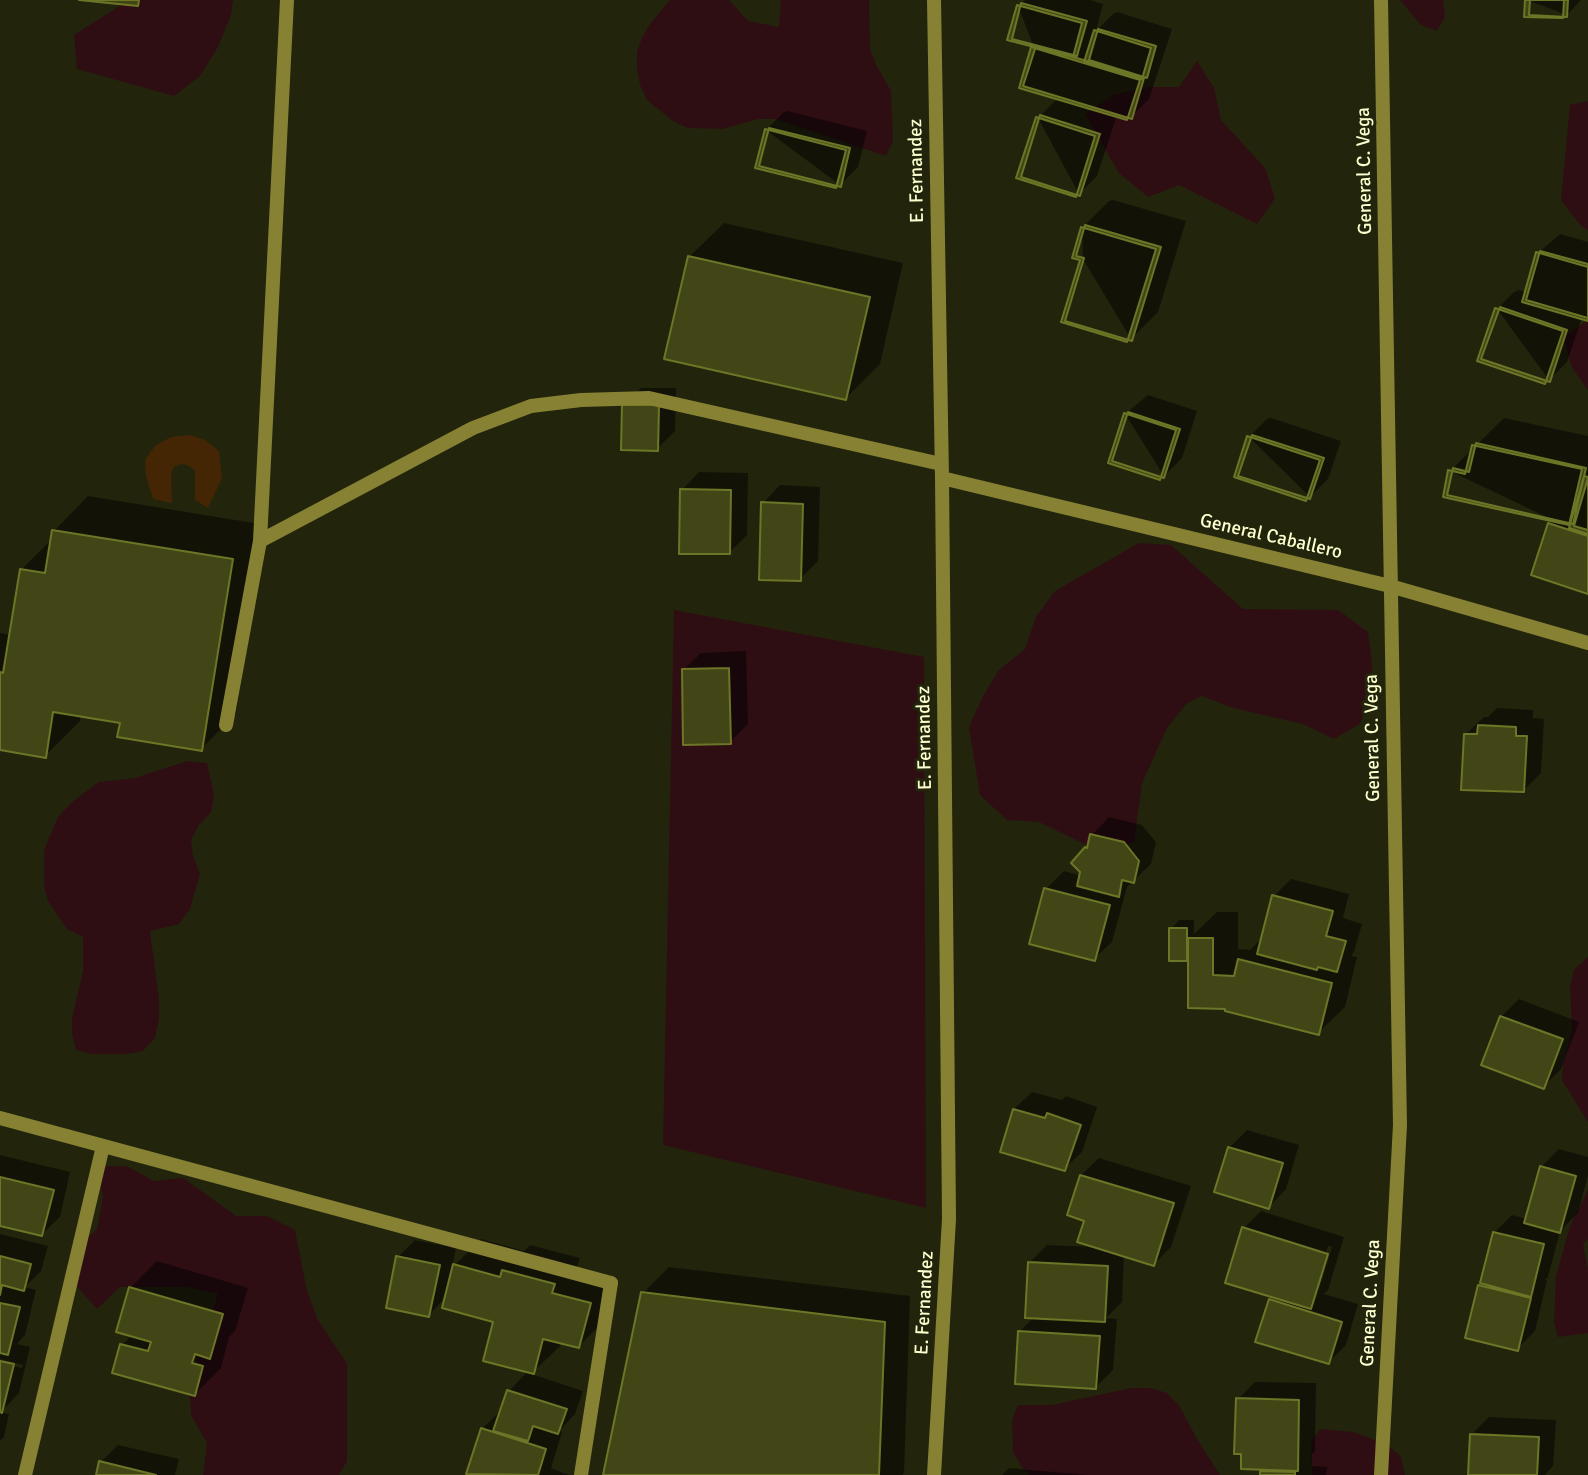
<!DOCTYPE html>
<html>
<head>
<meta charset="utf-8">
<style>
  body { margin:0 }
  canvas { display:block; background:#22240c }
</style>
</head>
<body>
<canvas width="1588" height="1475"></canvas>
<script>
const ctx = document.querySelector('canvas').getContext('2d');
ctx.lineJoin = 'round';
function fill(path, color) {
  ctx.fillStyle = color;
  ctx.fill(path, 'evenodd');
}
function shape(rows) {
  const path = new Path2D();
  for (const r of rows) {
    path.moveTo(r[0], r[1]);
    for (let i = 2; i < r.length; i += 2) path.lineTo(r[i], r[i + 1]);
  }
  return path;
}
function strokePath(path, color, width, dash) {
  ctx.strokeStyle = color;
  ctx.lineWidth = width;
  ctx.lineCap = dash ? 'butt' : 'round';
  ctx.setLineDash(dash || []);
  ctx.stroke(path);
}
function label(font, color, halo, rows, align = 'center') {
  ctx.font = font + ' Signika,sans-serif';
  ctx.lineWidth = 6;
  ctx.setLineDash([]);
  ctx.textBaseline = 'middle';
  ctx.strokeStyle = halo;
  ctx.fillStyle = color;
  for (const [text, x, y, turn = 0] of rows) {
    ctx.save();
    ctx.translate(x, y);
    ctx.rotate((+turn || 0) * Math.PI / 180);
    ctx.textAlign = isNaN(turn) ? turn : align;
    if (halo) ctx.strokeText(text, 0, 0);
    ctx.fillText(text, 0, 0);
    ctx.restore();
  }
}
const green = shape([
  [129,0,233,0,231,15,218,47,200,76,174,96,77,69,74,35],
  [670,0,729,0,748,21,779,27,781,0,869,0,870,49,876,65,891,91,893,141,886,156,775,119,758,119,723,129,688,128,673,121,647,100,640,85,637,68,637,52,642,38,650,24],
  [1400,0,1443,0,1445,17,1437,31,1421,25],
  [1197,61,1214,88,1221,120,1265,168,1275,198,1257,224,1179,185,1148,197,1119,173,1085,114,1113,95,1147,87,1179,87],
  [1588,101,1588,230,1581,226,1561,200,1570,105],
  [1588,320,1588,390,1572,368,1563,337],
  [1139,543,1171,545,1243,609,1338,610,1368,632,1372,663,1371,695,1360,724,1334,739,1303,724,1233,708,1202,696,1187,703,1167,728,1142,783,1134,842,1101,852,1039,822,1007,820,980,795,969,727,983,696,999,670,1025,649,1036,617,1055,591],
  [674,610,924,657,926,1208,663,1145],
  [187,761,207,763,214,795,211,812,199,825,191,840,193,856,200,874,190,909,179,924,150,931,159,999,159,1019,155,1038,143,1051,126,1054,92,1054,76,1050,72,1033,72,1018,83,971,83,937,67,929,48,901,44,886,44,850,58,817,72,802,99,782,135,778],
  [1588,957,1588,1122,1562,1080,1563,1064,1572,1032,1570,986,1574,970],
  [96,1166,126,1166,154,1181,183,1178,236,1216,267,1216,295,1230,307,1291,318,1320,347,1364,347,1461,339,1475,203,1475,207,1443,191,1415,189,1384,218,1294,188,1287,120,1287,97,1309,74,1283,74,1251,97,1229,103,1197],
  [1588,1190,1588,1239,1583,1244,1588,1269,1588,1333,1558,1337,1554,1322,1556,1276,1570,1226],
  [1131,1388,1150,1388,1167,1393,1180,1407,1197,1439,1220,1475,1029,1475,1021,1466,1013,1452,1012,1420,1018,1405,1052,1405],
  [1320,1429,1354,1432,1388,1445,1401,1457,1405,1475,1312,1475,1311,1442]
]);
const water = shape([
  [190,435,205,440,219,451,222,478,208,508,195,500,195,470,187,465,181,464,174,467,171,474,172,503,153,499,146,476,145,460,155,446,171,437]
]);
const shadow = shape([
  [1025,0,1090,0,1103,4,1096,31,1113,14,1117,12,1172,29,1149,99,1131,117,1117,115,1097,176,1079,194,1038,118,1058,98,1021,87,1033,45,1018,6],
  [1527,0,1581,0,1567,15],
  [788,111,867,131,858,167,840,185,766,130,784,112],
  [1113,200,1186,221,1158,312,1131,339,1083,259,1082,228,1109,201],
  [724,223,903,263,880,364,846,398,689,257],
  [1560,234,1588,242,1588,319,1582,317,1567,362,1549,380,1497,309,1514,292,1519,290,1527,293,1538,253],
  [641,388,676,388,675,431,657,449,624,405],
  [1148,395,1197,411,1182,458,1164,476,1125,414],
  [1271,418,1341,441,1328,479,1310,497,1249,437,1267,419],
  [1504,418,1588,436,1588,592,1549,524,1553,520,1450,471],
  [699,472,748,473,747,535,729,553,682,490],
  [780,485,820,487,818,561,800,579,763,503],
  [88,496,266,525,236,714,201,749,122,721,81,715,80,721,45,756,0,749,0,633,11,635,21,570,52,539,54,531],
  [746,651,748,724,730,742,683,670,701,653],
  [1497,708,1533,710,1533,718,1544,719,1541,773,1524,790,1466,734,1484,717,1488,717],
  [1109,817,1142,825,1156,842,1151,864,1127,887,1112,942,1094,959,1046,889,1064,871,1081,876,1082,871,1073,863,1089,845,1092,835],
  [1291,879,1349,894,1343,918,1362,924,1354,952,1351,956,1357,957,1345,1007,1318,1033,1227,1007,1190,955,1186,960,1171,929,1179,920,1194,920,1194,934,1217,912,1238,912,1238,949,1250,950,1263,937,1274,896],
  [1519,999,1579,1022,1561,1069,1543,1087,1501,1017],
  [1032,1092,1062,1100,1066,1096,1097,1107,1082,1152,1064,1169,1014,1109],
  [1247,1130,1299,1145,1286,1189,1269,1207,1229,1148],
  [1559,1149,1588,1157,1588,1175,1578,1213,1560,1231,1548,1277,1545,1280,1547,1280,1535,1331,1517,1349,1480,1286,1483,1282,1494,1233,1512,1215,1527,1219,1541,1167],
  [0,1155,70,1172,60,1217,42,1234,0,1224],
  [1099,1158,1191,1186,1171,1247,1154,1264,1124,1255,1122,1302,1106,1318,1117,1319,1113,1370,1096,1387,1020,1331,1034,1317,1029,1263,1047,1245,1095,1247,1087,1220,1081,1175],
  [1261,1211,1344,1237,1328,1290,1324,1294,1358,1304,1346,1345,1328,1363,1270,1300,1274,1296,1244,1228],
  [1328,1246,1332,1247,1319,1289,1315,1289],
  [0,1234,48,1246,41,1271,25,1287,36,1290,25,1335,17,1344,30,1347,19,1393,1,1412,9,1414,4,1437,0,1441,0,1363,22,1368,23,1365,0,1359],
  [481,1239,524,1251,530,1245,580,1258,577,1267,616,1277,605,1320,579,1346,561,1342,560,1346,531,1374,583,1391,575,1414,559,1431,562,1432,551,1468,569,1475,475,1475,468,1473,482,1429,500,1411,509,1391,528,1371,495,1320,446,1297,429,1315,398,1257,415,1240,456,1248,452,1268],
  [157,1261,248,1288,235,1331,229,1337,221,1368,195,1394,122,1345,132,1335,118,1331,131,1287],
  [669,1267,910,1296,904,1473,902,1475,626,1475,643,1293],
  [1255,1382,1316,1383,1315,1451,1312,1454,1312,1466,1327,1467,1326,1475,1262,1475,1262,1468,1238,1399],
  [1489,1417,1556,1420,1553,1466,1545,1475,1469,1475,1472,1434],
  [118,1445,179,1459,175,1475,98,1475,101,1462],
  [1009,1468,1088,1475,1002,1475]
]);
const building = shape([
  [79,0,139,0,138,6,79,0],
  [1525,0,1564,0,1563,18,1524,17,1525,0],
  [1530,0,1568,0,1567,17,1529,15,1530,0],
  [1021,3,1087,21,1077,56,1012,39,1021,3],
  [1017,5,1082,23,1073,57,1007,40,1017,5],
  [1098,29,1156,46,1147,78,1089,60,1098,29],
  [1094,30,1151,48,1142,79,1084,62,1094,30],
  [1036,46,1144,78,1132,119,1023,86,1036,46],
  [1031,47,1140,80,1127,120,1019,88,1031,47],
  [1040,115,1100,134,1080,196,1021,177,1040,115],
  [1036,117,1095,136,1076,197,1016,178,1036,117],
  [769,128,850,148,841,187,759,166,769,128],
  [765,129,846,150,836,188,755,168,765,129],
  [1085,225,1161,247,1132,341,1065,321,1084,258,1076,256,1085,225],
  [1081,227,1156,249,1127,342,1061,322,1080,260,1072,258,1081,227],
  [1540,251,1588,264,1588,318,1526,300,1540,251],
  [1536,252,1588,267,1588,321,1522,302,1536,252],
  [688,256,870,297,846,400,664,359,688,256],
  [1500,307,1567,330,1550,382,1481,359,1500,307],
  [1495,308,1563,331,1545,384,1477,361,1495,308],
  [622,405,659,405,658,451,621,450,622,405],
  [1128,412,1180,429,1164,478,1112,461,1128,412],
  [1124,413,1176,430,1160,480,1108,463,1124,413],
  [1252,435,1324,458,1310,499,1238,476,1252,435],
  [1247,436,1320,460,1306,501,1234,477,1247,436],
  [1476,443,1586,468,1573,524,1447,495,1453,468,1469,472,1476,443],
  [1472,445,1582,469,1569,525,1443,497,1448,470,1465,474,1472,445],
  [1584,476,1588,477,1588,534,1569,528,1584,476],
  [1588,478,1588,530,1574,526,1588,478],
  [680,489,731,490,730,554,679,554,680,489],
  [761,502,803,504,801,581,759,580,761,502],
  [1548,523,1588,536,1588,594,1531,575,1548,523],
  [52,530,233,559,202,751,117,737,120,723,53,712,46,758,0,750,0,672,3,673,20,569,45,573,52,530],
  [729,668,731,744,683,745,682,669,729,668],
  [1478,725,1516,727,1516,736,1527,736,1524,792,1461,790,1464,734,1477,734,1478,725],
  [1090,834,1124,842,1139,861,1134,883,1122,880,1119,897,1077,886,1080,872,1071,863,1085,847,1087,848,1090,834],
  [1044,888,1110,905,1095,961,1029,944,1044,888],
  [1272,895,1333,911,1326,936,1346,941,1337,972,1318,967,1317,970,1257,954,1272,895],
  [1169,928,1187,928,1187,961,1169,961,1169,928],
  [1188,938,1213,938,1213,975,1234,976,1238,959,1332,983,1319,1035,1225,1011,1225,1009,1188,1008,1188,938],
  [1500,1016,1563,1039,1544,1089,1481,1065,1500,1016],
  [1013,1109,1045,1118,1047,1113,1081,1125,1065,1171,1000,1152,1013,1109],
  [1228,1147,1283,1163,1269,1209,1214,1192,1228,1147],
  [1540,1166,1576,1176,1560,1233,1524,1223,1540,1166],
  [1080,1175,1174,1203,1154,1266,1077,1242,1084,1221,1067,1215,1080,1175],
  [0,1177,54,1190,42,1236,0,1226,0,1177],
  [1242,1227,1328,1254,1311,1309,1225,1283,1242,1227],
  [1493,1232,1544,1244,1531,1297,1480,1283,1493,1232],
  [0,1256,31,1264,24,1291,2,1285,0,1295,0,1256],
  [396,1256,440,1265,429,1317,386,1308,396,1256],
  [1028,1262,1108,1266,1105,1322,1025,1318,1028,1262],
  [453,1264,500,1277,502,1270,555,1284,552,1293,591,1303,579,1348,543,1339,534,1374,483,1361,493,1322,442,1308,453,1264],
  [1478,1285,1531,1298,1518,1351,1465,1338,1478,1285],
  [129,1287,223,1314,210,1359,195,1354,192,1363,203,1366,195,1396,112,1373,120,1344,148,1351,151,1342,116,1332,129,1287],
  [641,1292,885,1322,879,1475,603,1475,641,1292],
  [1269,1299,1342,1322,1329,1364,1255,1342,1269,1299],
  [0,1303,20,1307,8,1355,0,1353,0,1303],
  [1018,1331,1100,1336,1096,1389,1015,1384,1018,1331],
  [0,1361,14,1364,2,1413,0,1412,0,1361],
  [507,1390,567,1409,558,1434,533,1426,528,1441,493,1431,507,1390],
  [1236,1398,1299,1400,1298,1471,1241,1469,1241,1454,1234,1454,1236,1398],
  [481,1428,546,1449,538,1475,466,1474,481,1428],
  [1470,1434,1539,1437,1537,1475,1468,1475,1470,1434],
  [99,1461,156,1475,96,1475,99,1461],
  [1260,1471,1295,1472,1295,1475,1260,1475,1260,1471]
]);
const lane = shape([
  [260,541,287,0],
  [226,725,260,541,473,428,531,406,581,400,649,398,941,464],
  [25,1475,103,1146],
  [581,1475,611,1283]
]);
const street = shape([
  [934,0,942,478,949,1219,934,1475],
  [942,478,1390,586,1588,643],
  [0,1118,611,1283],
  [1381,1475,1400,1125,1381,0]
]);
const streetNames = [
  ["E. Fernandez",917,171,-91],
  ["General C. Vega",1365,171,-91],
  ["General Caballero",1271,537,13],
  ["E. Fernandez",925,738,-91],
  ["General C. Vega",1373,738,-91],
  ["E. Fernandez",925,1303,-87],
  ["General C. Vega",1371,1303,-87]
];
fill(green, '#2e0e13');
fill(water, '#442605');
fill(shadow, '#0007');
fill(building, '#424616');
strokePath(building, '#6d7526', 2);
strokePath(lane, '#878233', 14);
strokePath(street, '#878233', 14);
label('19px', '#feffcf', '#22240c', streetNames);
</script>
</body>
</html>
